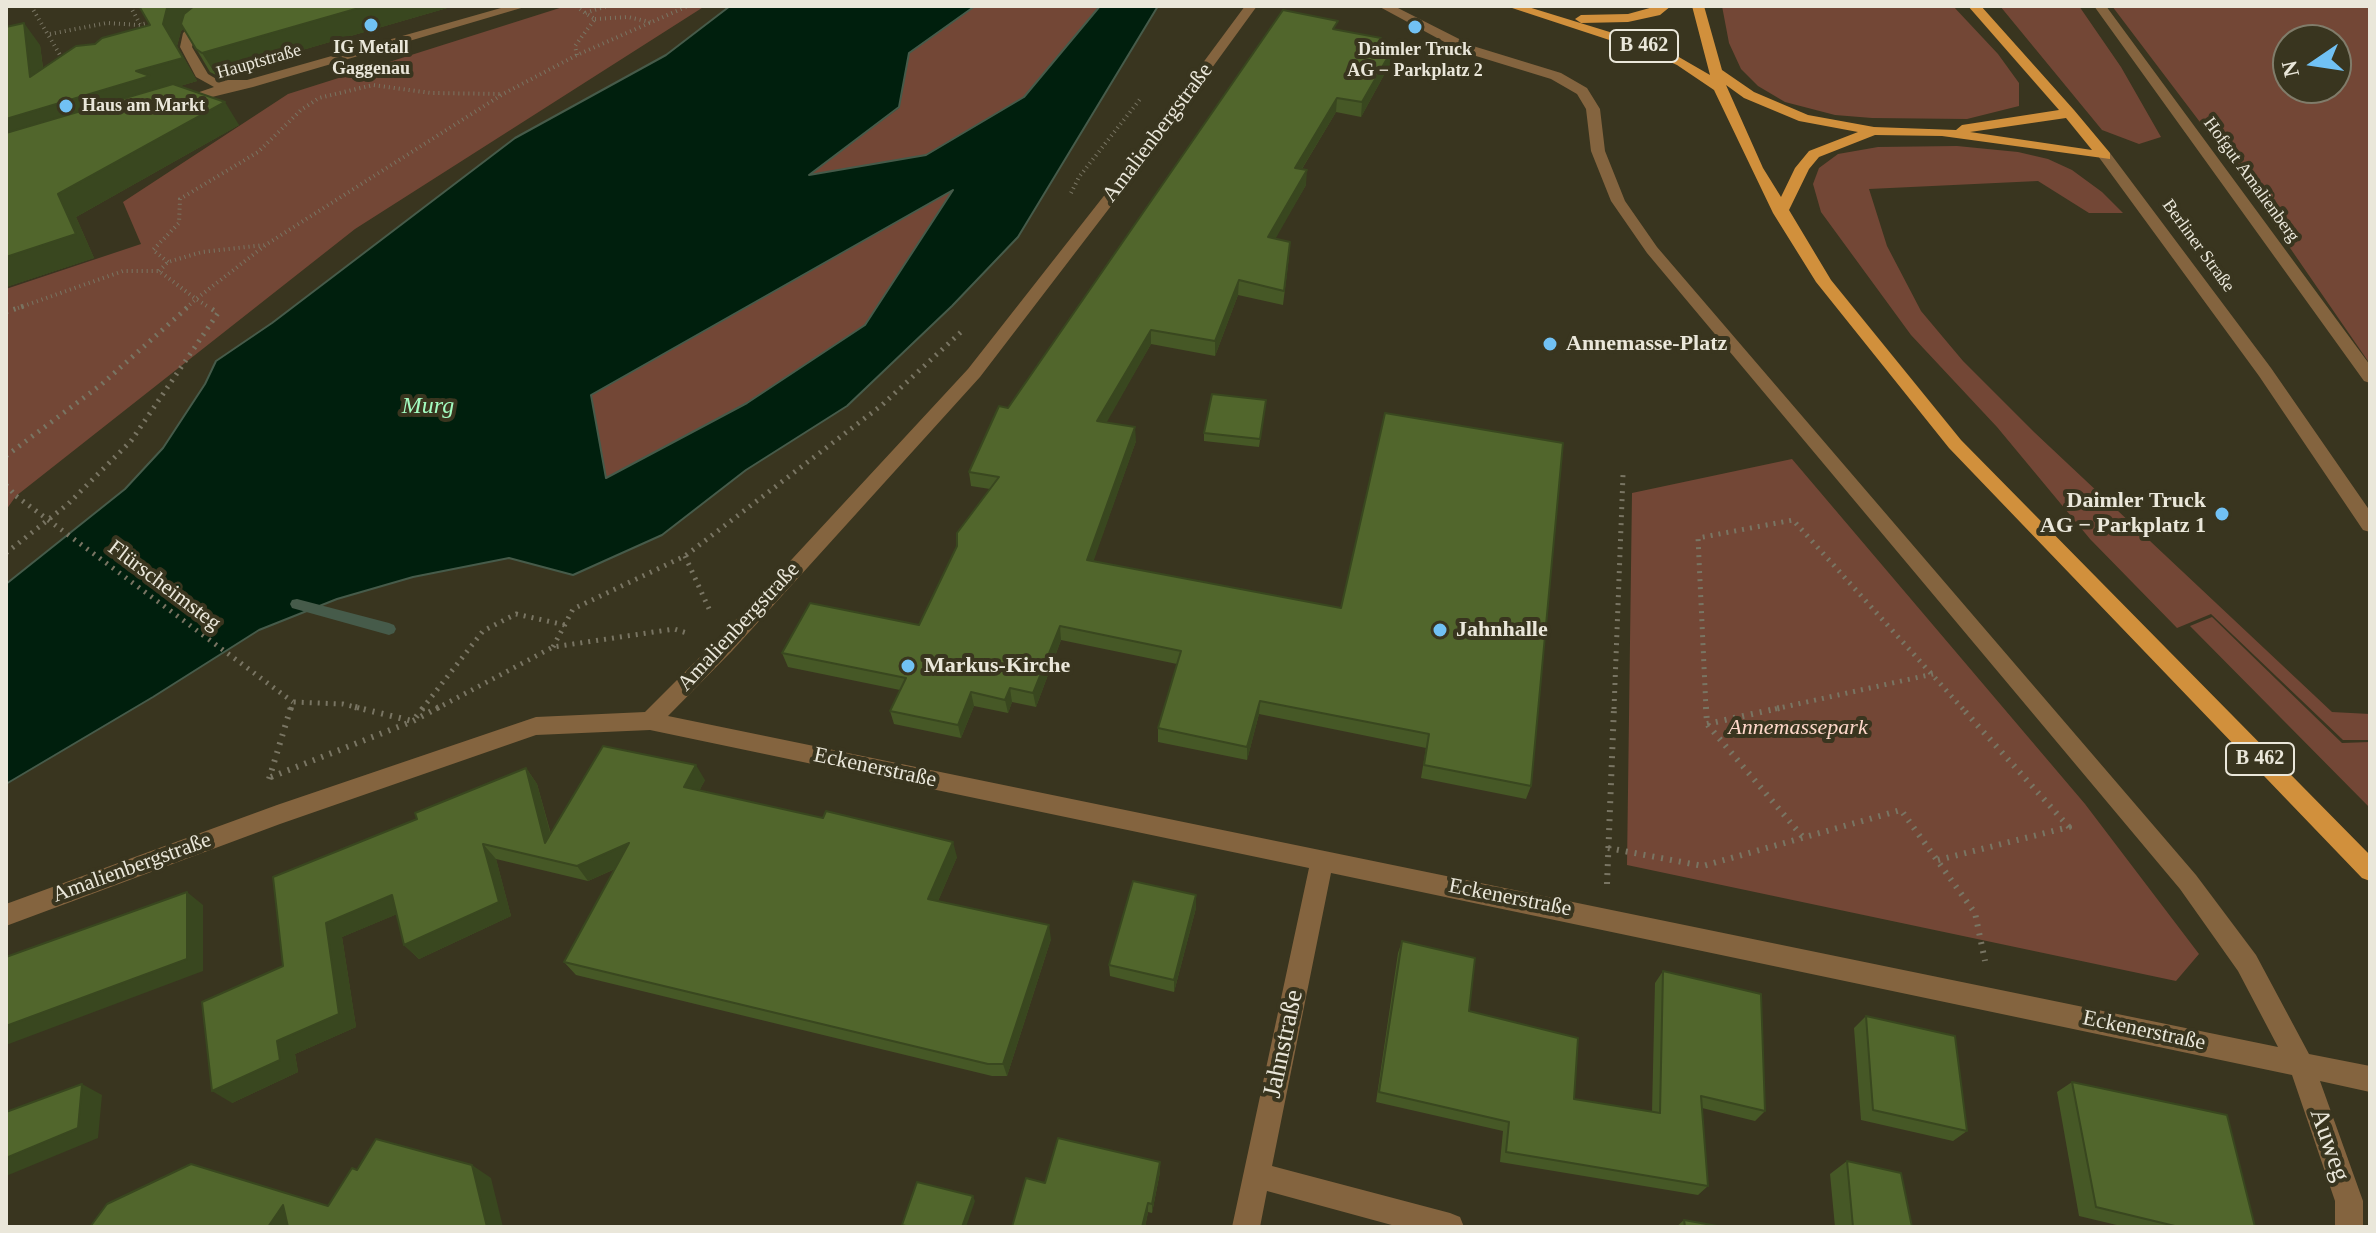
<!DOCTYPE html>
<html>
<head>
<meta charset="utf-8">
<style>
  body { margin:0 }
  #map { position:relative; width:2376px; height:1233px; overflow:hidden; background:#39351f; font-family:Georgia,serif }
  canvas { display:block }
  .frame { position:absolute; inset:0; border:8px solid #eae7da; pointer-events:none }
  .north { position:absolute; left:2272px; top:24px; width:80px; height:80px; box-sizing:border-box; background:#39351f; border:2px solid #807c6a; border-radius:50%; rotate:257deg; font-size:22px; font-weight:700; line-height:32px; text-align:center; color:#eae7da }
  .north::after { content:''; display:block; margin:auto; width:28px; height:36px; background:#71c1f4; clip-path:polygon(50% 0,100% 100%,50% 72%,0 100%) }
</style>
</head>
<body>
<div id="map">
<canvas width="2376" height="1233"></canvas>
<div class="frame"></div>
<div class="north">N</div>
</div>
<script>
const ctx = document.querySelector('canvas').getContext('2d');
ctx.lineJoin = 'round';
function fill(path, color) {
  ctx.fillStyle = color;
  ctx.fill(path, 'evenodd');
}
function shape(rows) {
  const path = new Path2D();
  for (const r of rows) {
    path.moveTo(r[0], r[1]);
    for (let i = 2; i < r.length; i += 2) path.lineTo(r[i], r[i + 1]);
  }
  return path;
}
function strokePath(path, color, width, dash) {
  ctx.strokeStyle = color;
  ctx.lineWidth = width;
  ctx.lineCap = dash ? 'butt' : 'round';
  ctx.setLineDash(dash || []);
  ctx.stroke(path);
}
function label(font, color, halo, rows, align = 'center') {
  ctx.font = font + ' Georgia,serif';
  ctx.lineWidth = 8;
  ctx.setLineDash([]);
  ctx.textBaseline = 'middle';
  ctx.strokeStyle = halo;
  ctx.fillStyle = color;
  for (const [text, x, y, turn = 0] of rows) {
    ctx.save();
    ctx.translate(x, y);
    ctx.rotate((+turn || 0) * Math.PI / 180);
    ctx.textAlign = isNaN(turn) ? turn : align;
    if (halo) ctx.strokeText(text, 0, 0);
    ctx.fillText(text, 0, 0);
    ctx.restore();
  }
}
const green = shape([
  [566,6,705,6,355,229,16,496,6,510,6,289,141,244,123,202,288,94],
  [975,6,1100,6,1024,97,926,155,807,176,899,108,909,53],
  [1722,6,1953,6,1998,54,2019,83,2019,106,1967,119,1872,118,1835,115,1785,102,1758,86,1741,69,1729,43],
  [2000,6,2079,6,2121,67,2161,137,2139,144,2102,130],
  [2112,6,2370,6,2370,364,2237,171],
  [2336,40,2336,88,2288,88,2288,40],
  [1957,146,2018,152,2048,159,2072,170,2102,192,2123,213,2089,213,2038,181,1869,189,1887,246,1921,311,1963,361,2034,432,2332,712,2370,714,2370,740,2343,740,2211,614,2177,628,2090,539,1997,427,1911,335,1821,212,1813,184,1819,168,1838,154,1878,147],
  [954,189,865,325,747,403,606,478,590,395],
  [1792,459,2085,804,2199,954,2176,981,1627,865,1632,493],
  [2212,617,2342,743,2370,742,2370,808,2190,626]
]);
const water = shape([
  [730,6,975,6,909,53,899,107,809,175,926,155,1024,97,1100,6,1158,6,1018,237,952,306,847,406,746,470,662,535,573,575,509,558,413,577,337,599,259,630,153,697,6,784,6,584,125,489,163,448,205,384,216,361,272,323,515,138,666,55,730,6],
  [953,190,865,325,747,403,606,478,591,395,953,190]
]);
const stream = shape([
  [297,599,389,623,394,625,396,629,394,633,389,635,292,608,290,604,292,600,297,599]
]);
const pathFar2 = shape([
  [31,6,63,60],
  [130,6,140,24],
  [576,6,585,13],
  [595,19,628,17,654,23],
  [50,34,107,23,140,25,152,22],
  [577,55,575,46,595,19,585,13,607,6],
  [1071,193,1079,177,1141,98],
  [168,262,153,250,179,223,180,199,258,152,301,110,319,98,373,85,431,93,503,94],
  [159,271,168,262,202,252,264,245],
  [18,308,123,271,159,271,196,299,267,244,503,94,577,55,688,6],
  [186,308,196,299,210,308]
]);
const pathFar1 = shape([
  [6,312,24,306],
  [6,456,102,384,189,306],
  [6,485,16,496],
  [6,553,68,504,131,441,218,313,207,306],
  [685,556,710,611],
  [553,647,573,609,685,556,882,405,961,332],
  [291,709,293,702,343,704,363,709],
  [422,709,483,631,516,614,565,625],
  [436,709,553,647,674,629,690,634],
  [1614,709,1623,475],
  [1706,709,1698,538,1793,520,1963,709],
  [1775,709,1933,674]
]);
const path = shape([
  [355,707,412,721],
  [1706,707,1707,724,1802,836],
  [416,717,424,707],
  [1707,724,1784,707],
  [271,777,413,721,439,707],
  [269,779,291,707],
  [1608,848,1703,866,1901,810,1975,913,1985,961],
  [1938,860,2069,827,1961,707],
  [1607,884,1614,707]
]);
const minor = shape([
  [240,6,258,6,206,26,195,35,192,47,208,74,218,80,247,80,508,6,528,6,253,87,179,105,179,99,214,87,196,77,180,47,183,33,198,20,240,6],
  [1245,6,1257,6,1124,189,980,377,732,651,668,716,2278,1047,2238,971,2180,889,1647,253,1611,201,1591,151,1586,109,1577,94,1551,79,1463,52,1378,6,1394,6,1473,46,1561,73,1587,88,1600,109,1605,151,1625,201,1657,247,2196,875,2256,955,2309,1054,2370,1066,2370,1092,2320,1081,2363,1201,2363,1227,2335,1227,2335,1201,2292,1075,1331,873,1272,1166,1450,1213,1460,1217,1464,1227,1399,1227,1267,1191,1260,1227,1232,1227,1309,868,650,730,536,735,280,824,6,926,6,904,277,805,536,717,645,712,718,639,968,369,1114,183,1245,6],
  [2094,6,2106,6,2370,365,2370,383,2364,381,2094,6],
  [2105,152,2110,153,2271,368,2370,511,2370,532,2363,530,2259,376,2098,156,2105,152]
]);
const major = shape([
  [1506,6,1525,6,1665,49,1710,75,1692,6,1704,6,1722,70,1754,92,1808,115,1874,127,1956,130,1962,125,2059,110,1968,6,1981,6,2074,110,2110,153,2110,159,1942,136,1875,135,1819,157,1809,169,1789,210,1831,280,1961,440,2370,855,2370,881,2362,878,1949,448,1816,282,1773,213,1714,90,1677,65,1655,55,1506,6],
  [1726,85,1744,98,1799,121,1858,132,1809,151,1795,168,1781,197,1763,168,1726,85],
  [2066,118,2092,150,1970,132,2066,118],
  [1657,6,1671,6,1660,15,1628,22,1581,23,1575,19,1581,15,1628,14,1657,6]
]);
const pathBridge = shape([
  [16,496,293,702]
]);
const wall = shape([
  [454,6,216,75,210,72,184,28,181,31,177,46,197,81,180,86,239,125,76,217,94,258,6,287,40,45,43,68,95,44,150,25],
  [1337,30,1379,48,1390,64,1361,117,1336,112,1302,169,1306,185,1275,238,1289,256,1283,305,1238,295,1215,356,1151,344,1106,422,1136,441,1093,561,1531,786,1526,799,1421,778,1426,748,1259,714,1247,760,1158,742,1158,728,1177,664,1061,640,1036,707,1012,702,1008,713,974,706,961,738,894,724,890,711,900,690,788,667,782,653,919,625,990,489,971,486,969,472,1008,408],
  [1265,408,1259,447,1204,441,1204,433],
  [526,768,537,784,551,834,705,780,699,791,957,857,938,901,1051,939,1007,1076,992,1076,576,975,564,962,615,869,588,881,496,859,511,916,419,959,404,945,397,914,342,937,356,1027,295,1054,298,1072,232,1103,283,966,417,819],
  [1196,895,1196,908,1174,992,1110,976,1109,965],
  [1402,941,1469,1011,1574,1099,1652,1112,1655,983,1663,971,1765,1111,1755,1121,1702,1108,1708,1186,1698,1195,1500,1162,1503,1131,1376,1102,1398,953],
  [1866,1016,1967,1131,1953,1141,1861,1120,1854,1028],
  [2072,1082,2255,1227,2125,1227,2079,1216,2057,1092],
  [1847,1161,1912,1227,1835,1227,1830,1174],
  [1160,1172,1152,1213,1148,1212,1145,1227,1012,1227,1045,1183],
  [1684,1220,1723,1227,1676,1227]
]);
const shadedWall = shape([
  [170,6,231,6,197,17,181,31,177,46,197,81,160,92,6,147,6,119,136,71,163,24,167,8],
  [366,6,454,6,216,75,202,53],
  [24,23,40,45,47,100,30,77],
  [1392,50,1390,64,1361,117,1362,102],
  [1337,98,1336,112,1294,182,1295,168],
  [225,102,239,125,76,217,94,258,6,287,6,257,58,194],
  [1307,170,1306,185,1268,252,1268,237],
  [1239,280,1238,295,1215,356,1215,341],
  [1151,330,1151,344,1099,436,1097,421],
  [1135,427,1136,441,1089,574,1087,560],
  [1060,626,1061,640,1036,707,1033,693],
  [1010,688,1012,702,1008,713,1005,700],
  [971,692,974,706,961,738,958,725],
  [1260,701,1259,714,1247,760,1247,747],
  [696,765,705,780,693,803,684,787],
  [526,768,537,784,557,858,545,843],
  [953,842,957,857,933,913,928,899],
  [629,843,639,858,588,881,577,866],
  [483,844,496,859,511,916,419,959,404,945],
  [187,892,203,905,203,971,6,1045,6,1026],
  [392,895,407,910,342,937,356,1027,295,1054,298,1072,232,1103,212,1091,277,1041,326,923],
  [1196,895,1196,908,1174,992,1174,980],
  [1049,925,1051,939,1007,1076,1003,1064],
  [82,1084,102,1095,98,1138,6,1176,6,1158],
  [1160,1162,1160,1172,1152,1213,1152,1204],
  [472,1165,491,1178,503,1227,487,1227],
  [973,1196,975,1201,966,1227,962,1227],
  [1148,1203,1148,1212,1145,1227,1142,1227],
  [283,1205,301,1227,268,1227]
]);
const building = shape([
  [139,6,170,6,167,8,163,24,183,58,136,71,150,76,6,119,6,27,24,23,30,77,76,46,95,44,102,38,150,25,139,6],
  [194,6,366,6,202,53,196,49,181,24,184,14,194,6],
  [1283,10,1338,21,1333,29,1381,38,1376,47,1392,50,1362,102,1337,98,1295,168,1307,170,1268,237,1290,242,1284,291,1239,280,1215,341,1151,330,1097,421,1135,427,1087,560,1341,608,1385,413,1563,443,1531,786,1424,765,1429,734,1260,701,1247,747,1158,728,1181,651,1060,626,1033,693,1010,688,1005,700,971,692,958,725,890,711,906,678,782,653,810,603,919,625,957,546,957,533,999,477,969,472,999,406,1008,408,1283,10],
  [173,84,225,102,58,194,76,234,6,257,6,133,173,84],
  [1212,394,1266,400,1260,439,1204,433,1212,394],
  [603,746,696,765,684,787,823,818,826,811,953,842,928,899,1049,925,1003,1064,988,1064,564,962,629,843,577,866,483,844,499,902,404,945,392,895,326,923,339,1014,277,1041,280,1060,212,1091,202,1002,283,966,273,877,417,819,415,813,526,768,545,843,603,746],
  [1133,881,1196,895,1174,980,1109,965,1133,881],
  [187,892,187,959,6,1026,6,957,187,892],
  [1402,941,1475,958,1469,1011,1578,1038,1574,1099,1660,1113,1663,971,1761,994,1765,1111,1701,1096,1708,1186,1506,1152,1509,1122,1379,1092,1402,941],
  [1866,1016,1955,1036,1967,1131,1873,1110,1866,1016],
  [2072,1082,2227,1115,2255,1227,2179,1227,2096,1207,2072,1082],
  [82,1084,78,1128,6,1158,6,1112,82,1084],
  [1058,1138,1160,1162,1152,1204,1148,1203,1142,1227,1012,1227,1026,1178,1045,1183,1058,1138],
  [376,1139,472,1165,487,1227,288,1227,283,1205,268,1227,90,1227,107,1204,191,1164,328,1206,352,1168,357,1170,376,1139],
  [1847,1161,1901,1173,1912,1227,1853,1227,1847,1161],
  [917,1182,973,1196,962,1227,909,1227,902,1225,917,1182],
  [1684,1220,1723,1227,1685,1227,1684,1220]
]);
const markers = [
  [371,25,8,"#71c1f4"],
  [1415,27,8,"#71c1f4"],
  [66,106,8,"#71c1f4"],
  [1550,344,8,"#71c1f4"],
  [2222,514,8,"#71c1f4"],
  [1440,630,8,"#71c1f4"],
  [908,666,8,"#71c1f4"]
];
const farPoinames = [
  ["IG Metall",371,48],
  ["Gaggenau",371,69],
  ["Daimler Truck",1415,50],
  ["AG − Parkplatz 2",1415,71],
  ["Haus am Markt",82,106,"left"]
];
const farStreetnames = [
  ["Hauptstraße",259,62,-16],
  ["Hofgut Amalienberg",2251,180,54],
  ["Berliner Straße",2198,246,54]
];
const shields = [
  [1644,46,68],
  [2260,759,68]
];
const shieldNames = [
  ["B 462",1644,46],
  ["B 462",2260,759]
];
const streetNames = [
  ["Amalienbergstraße",1158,133,-53],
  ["Flürscheimsteg",164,586,37],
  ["Amalienbergstraße",739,627,-47],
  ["Eckenerstraße",875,768,12],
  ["Amalienbergstraße",132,868,-20],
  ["Eckenerstraße",1510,898,11],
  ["Eckenerstraße",2144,1031,12]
];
const poiNames = [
  ["Annemasse-Platz",1566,344],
  ["Daimler Truck",2206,501,"right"],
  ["AG − Parkplatz 1",2206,526,"right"],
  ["Jahnhalle",1456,630],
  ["Markus-Kirche",924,666]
];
const parkNames = [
  ["Annemassepark",1798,728]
];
const waterNames = [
  ["Murg",428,407]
];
const nearStreetnames = [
  ["Jahnstraße",1284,1044,-78],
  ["Auweg",2329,1145,71]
];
fill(green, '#734736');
fill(water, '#001f0d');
strokePath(water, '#465b4a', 2);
fill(stream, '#465b4a');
strokePath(pathFar2, '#797563', 4, [1, 4]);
strokePath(pathFar1, '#797563', 5, [2, 6]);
strokePath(path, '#797563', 6, [2, 7]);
fill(minor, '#84643f');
fill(major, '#d1903c');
strokePath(pathBridge, '#797563', 5, [2, 6]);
fill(wall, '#465826');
fill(shadedWall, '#39471f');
fill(building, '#51662c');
strokePath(building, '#39471f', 2);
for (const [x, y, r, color] of markers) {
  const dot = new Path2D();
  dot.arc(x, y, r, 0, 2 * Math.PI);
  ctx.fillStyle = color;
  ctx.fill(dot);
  strokePath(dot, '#39351f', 3);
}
label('bold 18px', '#eae7da', '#39351f', farPoinames);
label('18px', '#eae7da', '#39351f', farStreetnames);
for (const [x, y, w] of shields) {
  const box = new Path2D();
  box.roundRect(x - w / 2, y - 16, w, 32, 6);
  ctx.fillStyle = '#39351f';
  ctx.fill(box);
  strokePath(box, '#eae7da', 2);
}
label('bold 20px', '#eae7da', null, shieldNames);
label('22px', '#eae7da', '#39351f', streetNames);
label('bold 22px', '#eae7da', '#39351f', poiNames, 'left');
label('italic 22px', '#fed8ca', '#39351f', parkNames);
label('italic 24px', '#a3fbc0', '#39351f', waterNames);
label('26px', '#eae7da', '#39351f', nearStreetnames);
</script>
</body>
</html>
